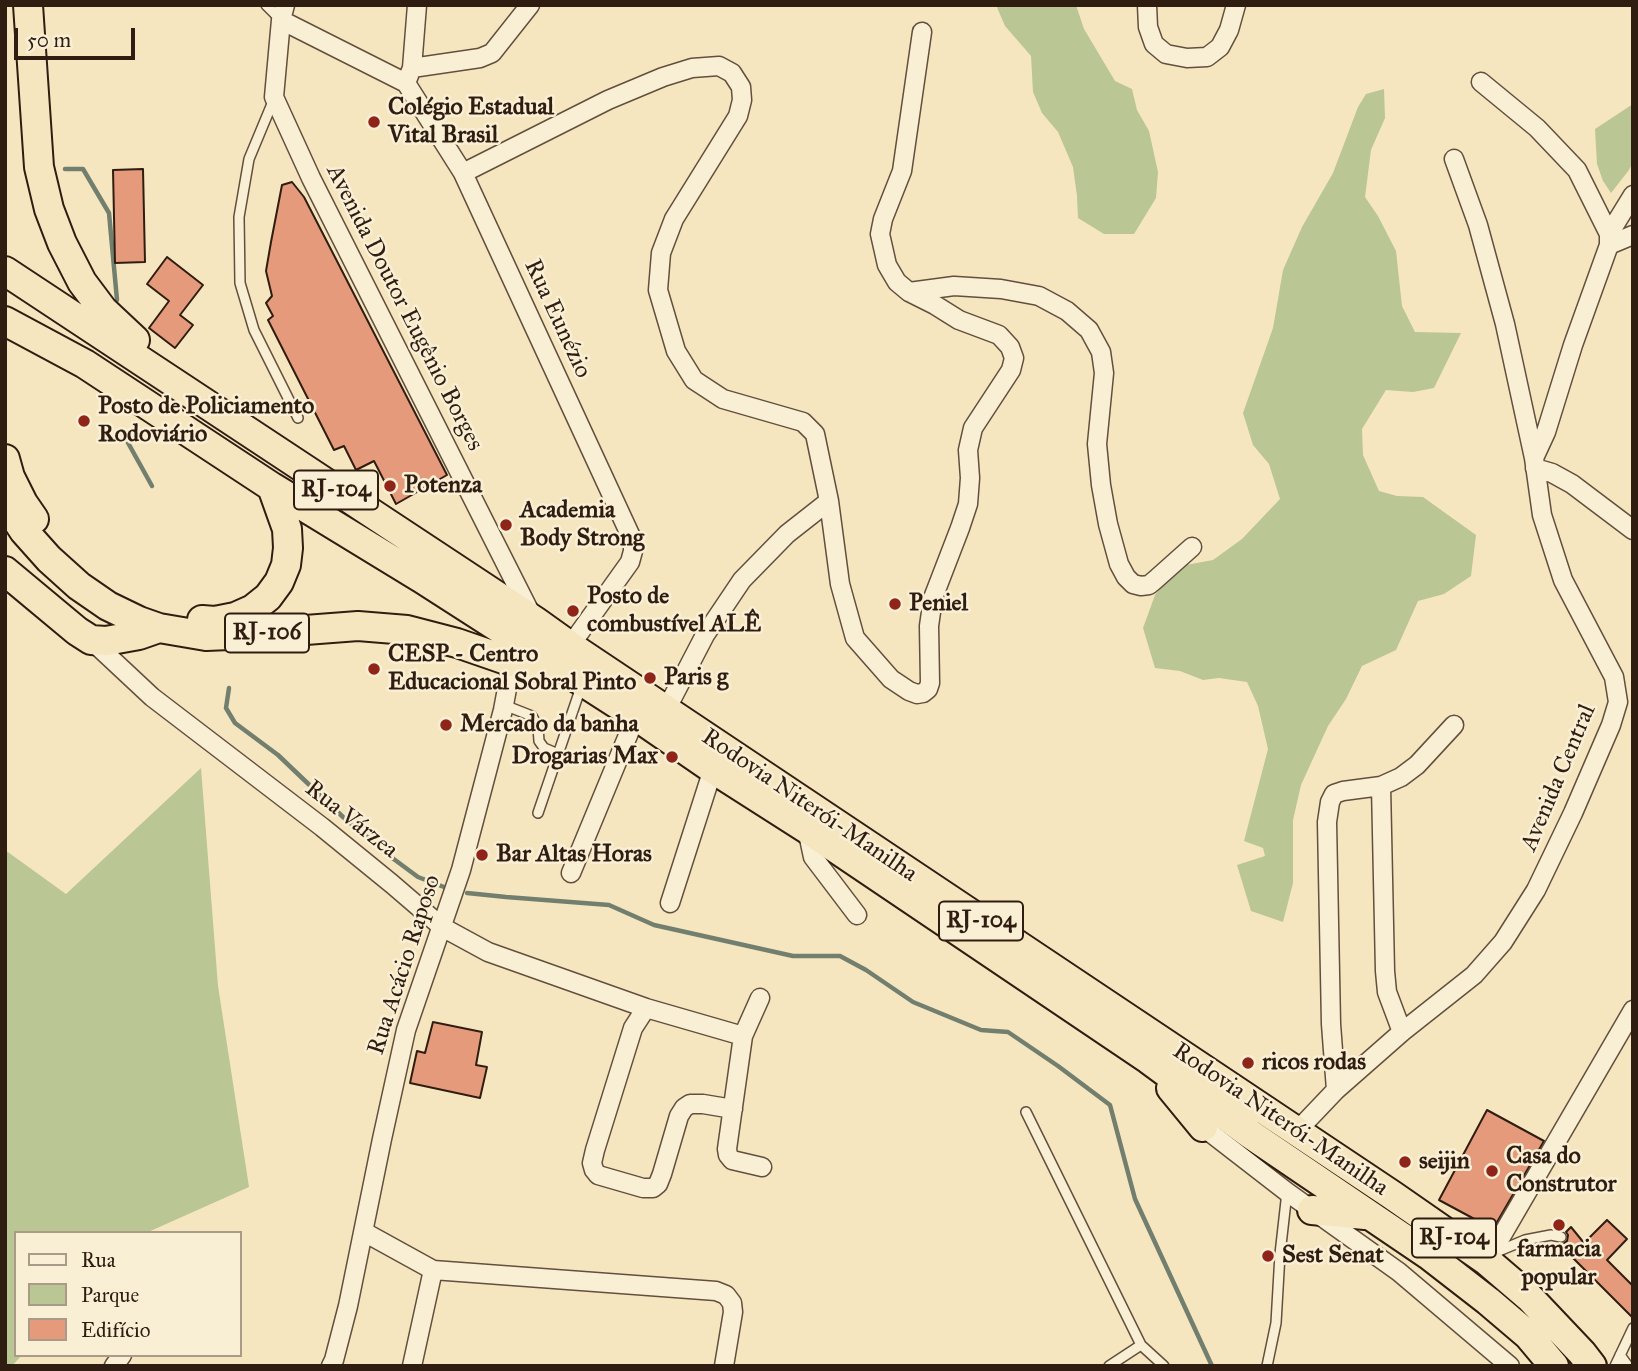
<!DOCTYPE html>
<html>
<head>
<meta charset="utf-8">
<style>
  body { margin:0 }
  #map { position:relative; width:1638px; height:1371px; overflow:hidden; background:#f6e6bf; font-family:"IM FELL Great Primer",serif }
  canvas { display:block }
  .frame { position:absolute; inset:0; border:7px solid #301d12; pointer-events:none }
  .legend { position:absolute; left:14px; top:1231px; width:228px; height:126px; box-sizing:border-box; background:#f9efd5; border:2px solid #a99b87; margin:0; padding:9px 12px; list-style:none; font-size:21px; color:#301d12 }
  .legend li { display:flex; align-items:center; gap:14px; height:35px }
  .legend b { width:35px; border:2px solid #a99b87 }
  .scale { position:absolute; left:14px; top:28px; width:121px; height:32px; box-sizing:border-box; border:4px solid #301d12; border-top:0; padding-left:9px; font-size:21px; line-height:24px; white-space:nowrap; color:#301d12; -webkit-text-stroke:5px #f9efd5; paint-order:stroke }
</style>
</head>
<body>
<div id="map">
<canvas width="1638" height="1371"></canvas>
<div class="frame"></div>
<ul class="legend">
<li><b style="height:9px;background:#f9efd5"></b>Rua</li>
<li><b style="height:19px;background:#bac694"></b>Parque</li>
<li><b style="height:19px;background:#e59b7b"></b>Edifício</li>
</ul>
<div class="scale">50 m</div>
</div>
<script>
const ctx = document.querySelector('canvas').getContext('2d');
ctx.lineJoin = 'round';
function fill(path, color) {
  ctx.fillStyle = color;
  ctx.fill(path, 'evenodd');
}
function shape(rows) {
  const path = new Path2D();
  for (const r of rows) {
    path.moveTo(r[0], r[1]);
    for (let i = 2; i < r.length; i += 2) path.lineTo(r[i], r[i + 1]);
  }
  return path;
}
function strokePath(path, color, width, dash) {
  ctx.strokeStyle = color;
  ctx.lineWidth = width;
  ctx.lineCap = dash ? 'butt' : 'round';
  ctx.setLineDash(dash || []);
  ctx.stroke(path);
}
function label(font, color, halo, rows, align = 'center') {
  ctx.font = font + ' "IM FELL Great Primer",serif';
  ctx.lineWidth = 5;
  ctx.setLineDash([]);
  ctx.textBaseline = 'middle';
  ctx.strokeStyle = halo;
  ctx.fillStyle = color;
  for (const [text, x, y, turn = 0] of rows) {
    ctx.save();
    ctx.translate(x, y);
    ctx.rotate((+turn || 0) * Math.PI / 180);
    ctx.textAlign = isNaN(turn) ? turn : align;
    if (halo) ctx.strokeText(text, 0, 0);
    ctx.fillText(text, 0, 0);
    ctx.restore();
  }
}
const green = shape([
  [996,5,1076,5,1084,29,1115,81,1132,89,1137,110,1149,131,1158,172,1156,198,1134,234,1104,234,1078,218,1077,196,1073,167,1058,132,1042,113,1033,92,1031,56,1005,26],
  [1384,89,1385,118,1371,150,1365,197,1378,216,1396,251,1402,306,1415,332,1461,333,1434,388,1413,392,1386,390,1362,429,1363,455,1379,491,1397,496,1423,497,1476,535,1471,576,1444,594,1418,601,1396,650,1362,666,1346,699,1328,726,1301,785,1293,820,1293,883,1283,922,1251,911,1237,865,1265,856,1263,848,1244,841,1268,749,1258,706,1247,682,1219,678,1203,680,1180,671,1155,668,1143,628,1155,595,1174,572,1186,565,1213,560,1242,539,1280,499,1269,464,1253,445,1243,413,1273,328,1283,270,1302,227,1333,173,1358,107,1366,94],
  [1633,104,1633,162,1629,170,1611,193,1603,181,1597,164,1595,129],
  [201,768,218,986,249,1187,146,1233,16,1233,16,1355,22,1355,12,1366,5,1366,5,850,66,894]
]);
const stream = shape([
  [65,169,83,169,109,213,117,300],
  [122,432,152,486],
  [229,688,226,708,235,723,278,755,343,817,391,857,418,877,444,887],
  [467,893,506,897,609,905,654,925,793,956,840,956,866,970,913,1002,981,1030,1008,1032,1058,1066,1110,1105,1135,1199,1212,1366]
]);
const building = shape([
  [143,169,145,262,115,263,113,170,143,169],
  [292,182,304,197,447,475,396,504,374,461,356,470,344,446,334,450,268,320,273,316,266,303,272,296,266,271,271,242,282,185,292,182],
  [167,257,203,285,180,315,193,325,175,348,149,328,169,301,147,284,167,257],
  [433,1022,482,1032,476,1065,487,1067,480,1098,410,1083,417,1051,425,1053,433,1022],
  [1487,1110,1544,1141,1493,1229,1439,1200,1487,1110],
  [1607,1220,1627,1239,1607,1260,1633,1286,1633,1318,1558,1243,1563,1244,1567,1241,1568,1235,1566,1232,1571,1227,1584,1243,1607,1220]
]);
const service = shape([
  [266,5,281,20],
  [274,99,249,159,239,217,240,283,254,330,298,418],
  [504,705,532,716,538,727,539,741,544,748,558,754],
  [538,813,581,687],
  [1026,1112,1141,1345,1164,1366],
  [1494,1253,1525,1240,1551,1235,1561,1237],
  [1620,1355,1628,1366],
  [1109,1366,1141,1345],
  [1267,1366,1276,1323,1280,1254,1287,1192],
  [1615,1366,1633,1328]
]);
const minor = shape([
  [285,5,281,20,274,97,311,178,532,616],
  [417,5,412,68,406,83,463,173,633,541,633,551,630,562,570,646],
  [1147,5,1148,27,1154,44,1166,54,1187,58,1207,57,1220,47,1229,30,1236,5],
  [281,20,406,83],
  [412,68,480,58,492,53,530,5],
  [1481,82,1537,128,1577,170,1609,234,1609,245,1573,345,1546,432,1534,458],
  [463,173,608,100,663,77,692,68,719,66,732,73,741,87,742,100,738,116,674,219,661,253,658,290,676,351,694,380,723,399,803,422,815,434,829,501,840,584,855,638,891,679,909,691,917,694,923,693,928,689,930,683,929,626,933,598,960,528,968,504,970,478,968,450,973,428,1011,370,1014,358,1010,347,999,335,959,320,935,305,909,292,897,282,887,265,880,234,883,219,902,171,922,32],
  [1609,234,1633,195],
  [1609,245,1633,235],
  [909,292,954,286,1001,289,1039,296,1067,311,1089,330,1101,352,1104,373,1097,444,1101,485,1108,524,1119,564,1126,577,1133,584,1141,586,1149,585,1155,580,1192,547],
  [1535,468,1552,473,1572,484,1633,530],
  [91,640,152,697,322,827,392,884,442,927,488,952,646,1008,743,1036],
  [666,710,705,635,742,580,787,534,829,501],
  [1381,786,1385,971,1387,992,1402,1032],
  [807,829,813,857,857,915],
  [571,873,636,716],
  [670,903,713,769],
  [760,998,743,1036,727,1149,728,1155,732,1160,762,1167],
  [646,1008,633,1028,595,1150,592,1163,594,1170,598,1175,643,1188,653,1188,658,1184,662,1174,679,1116,684,1108,690,1104,703,1104,733,1109],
  [1336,1090,1331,1024,1327,822,1330,802,1334,794,1343,791,1381,786,1401,777,1417,765,1454,725],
  [1203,1127,1287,1192,1399,1272,1510,1366],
  [1297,1131,1336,1090,1402,1032,1474,975,1503,942,1536,890,1573,813,1611,725,1618,702,1614,677,1563,580,1542,515,1534,458,1505,324,1478,225,1454,159],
  [364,1232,433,1270,716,1291,726,1295,732,1303,733,1312,724,1366],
  [1487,1261,1633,1010],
  [114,1366,122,1355],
  [331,1366,334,1360,348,1306,382,1139,406,1030,461,870,503,710,512,662],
  [412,1366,433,1270]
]);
const trunk = shape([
  [28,5,39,167,49,209,62,243,82,282,103,310,135,340],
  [5,271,535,621,570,646,1392,1195,1487,1261,1529,1297,1582,1353,1592,1366],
  [5,321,85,364,272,487,421,578,636,716,713,769,807,829,1148,1059,1250,1134,1430,1256,1488,1301,1528,1335,1554,1366],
  [5,459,10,477,23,503,34,519],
  [5,502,24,531,49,559,79,586,108,606,139,621,159,628,206,636,253,634,358,626,407,630,457,643,512,662,552,670],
  [5,571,77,631,91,640,106,641,139,635,159,628],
  [202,620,215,621,235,617,253,609,268,597,279,582,286,565,288,548,287,529,272,487],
  [1171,1088,1203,1127],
  [1312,1210,1365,1215]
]);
const markers = [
  [374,122,7,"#8f2418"],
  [84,421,7,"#8f2418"],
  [390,486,7,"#8f2418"],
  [506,525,7,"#8f2418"],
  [895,604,7,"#8f2418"],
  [573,611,7,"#8f2418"],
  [374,669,7,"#8f2418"],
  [650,678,7,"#8f2418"],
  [446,725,7,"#8f2418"],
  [672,757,7,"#8f2418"],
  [482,855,7,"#8f2418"],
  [1248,1063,7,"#8f2418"],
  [1405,1162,7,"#8f2418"],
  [1492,1171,7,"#8f2418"],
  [1559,1225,7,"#8f2418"],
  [1268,1256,7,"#8f2418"]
];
const shields = [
  [336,490,84],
  [267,633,84],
  [981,921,84],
  [1454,1238,84]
];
const shieldNames = [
  ["RJ-104",336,490],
  ["RJ-106",267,633],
  ["RJ-104",981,921],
  ["RJ-104",1454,1238]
];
const poiNames = [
  ["Colégio Estadual",388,108],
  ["Vital Brasil",388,136],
  ["Posto de Policiamento",98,407],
  ["Rodoviário",98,435],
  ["Potenza",404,486],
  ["Academia",520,511],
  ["Body Strong",520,539],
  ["Posto de",587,597],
  ["combustível ALÊ",587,625],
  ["Peniel",909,604],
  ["CESP - Centro",388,655],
  ["Educacional Sobral Pinto",388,683],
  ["Paris g",664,678],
  ["Mercado da banha",460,725],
  ["Drogarias Max",658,757,"right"],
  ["Bar Altas Horas",496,855],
  ["ricos rodas",1262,1063],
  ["Casa do",1506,1157],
  ["Construtor",1506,1185],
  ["seijin",1419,1162],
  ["farmacia",1559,1250,"center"],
  ["popular",1559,1278,"center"],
  ["Sest Senat",1282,1256]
];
const streetNames = [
  ["Avenida Doutor Eugênio Borges",404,308,63],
  ["Rua Eunézio",557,319,65],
  ["Avenida Central",1559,778,-67],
  ["Rodovia Niterói-Manilha",809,806,34],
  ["Rua Várzea",351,820,38],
  ["Rua Acácio Raposo",405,965,-72],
  ["Rodovia Niterói-Manilha",1280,1120,34]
];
fill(green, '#bac694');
strokePath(stream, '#727f6e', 4.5);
fill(building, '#e59b7b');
strokePath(building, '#301d12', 2);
strokePath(service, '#624f3d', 12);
strokePath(minor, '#624f3d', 21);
strokePath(trunk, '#301d12', 32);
strokePath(service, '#f9efd5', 9);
strokePath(minor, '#f9efd5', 18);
strokePath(trunk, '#f6e6bf', 28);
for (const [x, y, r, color] of markers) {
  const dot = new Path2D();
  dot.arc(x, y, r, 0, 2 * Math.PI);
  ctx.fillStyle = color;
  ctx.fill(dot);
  strokePath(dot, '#f9efd5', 2.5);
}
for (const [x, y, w] of shields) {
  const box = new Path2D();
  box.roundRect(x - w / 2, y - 19.5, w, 39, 5);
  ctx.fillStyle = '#f9efd5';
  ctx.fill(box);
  strokePath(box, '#301d12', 2);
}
label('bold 23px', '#301d12', null, shieldNames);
label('bold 24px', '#301d12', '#f9efd5', poiNames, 'left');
label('24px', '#301d12', '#f9efd5', streetNames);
</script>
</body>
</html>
